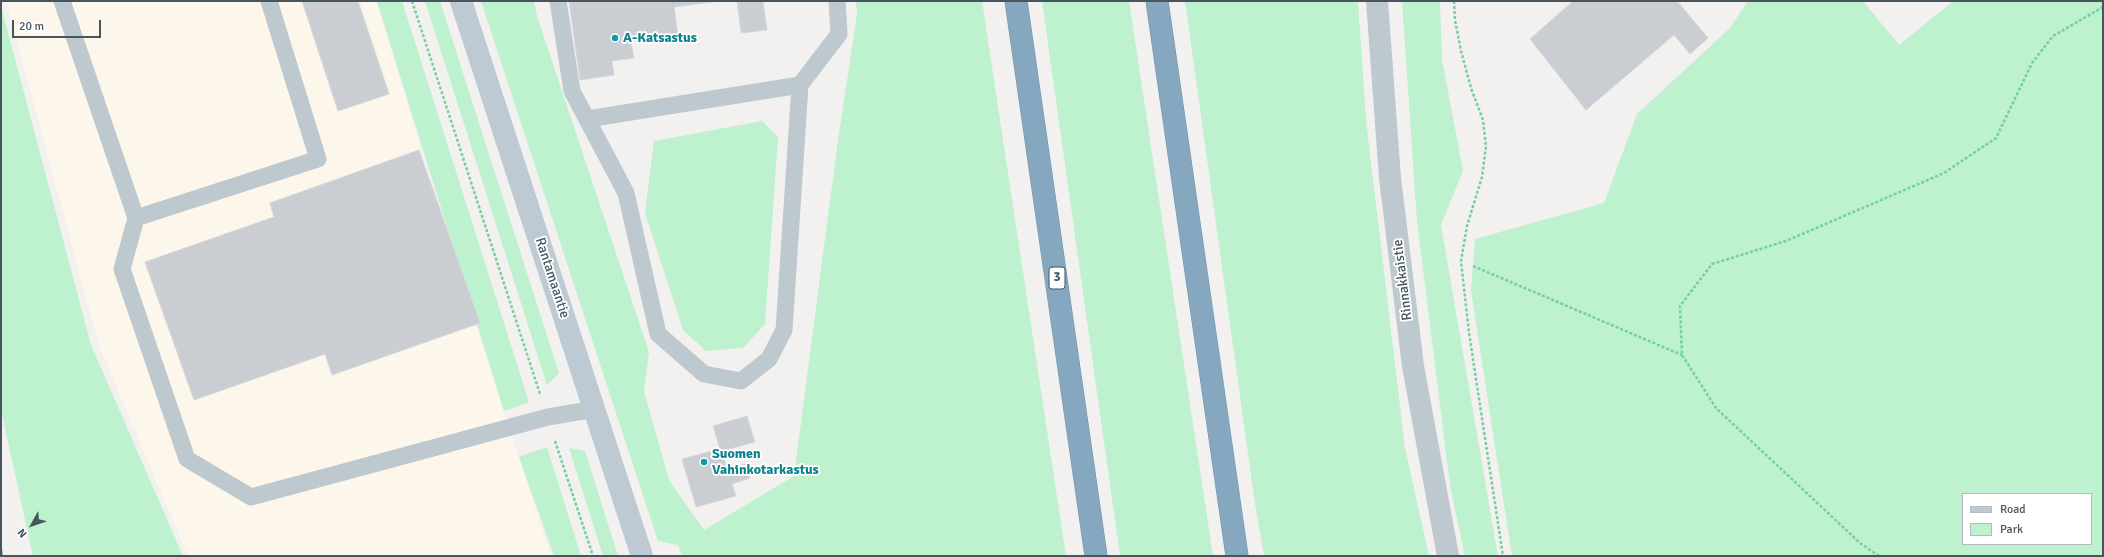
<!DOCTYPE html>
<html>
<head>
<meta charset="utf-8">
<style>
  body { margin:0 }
  #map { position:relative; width:2104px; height:557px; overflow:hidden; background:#f3f0f0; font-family:Signika,sans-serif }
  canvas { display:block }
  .frame { position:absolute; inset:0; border:2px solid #47555e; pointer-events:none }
  .legend { position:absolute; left:1962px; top:493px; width:130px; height:52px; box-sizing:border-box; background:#fff; border:1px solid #b5bbbf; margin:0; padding:5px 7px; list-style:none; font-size:12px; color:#47555e }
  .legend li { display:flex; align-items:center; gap:8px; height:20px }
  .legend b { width:20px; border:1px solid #b5bbbf }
  .north { position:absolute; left:12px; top:505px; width:40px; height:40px; -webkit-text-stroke:3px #fff; paint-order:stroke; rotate:230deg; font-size:11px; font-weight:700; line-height:16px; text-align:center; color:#47555e }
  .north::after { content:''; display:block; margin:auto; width:14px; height:18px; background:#47555e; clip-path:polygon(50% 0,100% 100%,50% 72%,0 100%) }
  .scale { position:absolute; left:12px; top:20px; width:89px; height:18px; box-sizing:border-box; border:2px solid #47555e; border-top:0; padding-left:5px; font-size:12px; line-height:14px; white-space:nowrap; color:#47555e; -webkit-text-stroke:3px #fff; paint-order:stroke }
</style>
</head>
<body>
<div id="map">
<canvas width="2104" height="557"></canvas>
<div class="frame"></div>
<ul class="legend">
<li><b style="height:5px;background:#bdcad4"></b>Road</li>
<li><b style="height:11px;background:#bef1cd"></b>Park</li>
</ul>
<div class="north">N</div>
<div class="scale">20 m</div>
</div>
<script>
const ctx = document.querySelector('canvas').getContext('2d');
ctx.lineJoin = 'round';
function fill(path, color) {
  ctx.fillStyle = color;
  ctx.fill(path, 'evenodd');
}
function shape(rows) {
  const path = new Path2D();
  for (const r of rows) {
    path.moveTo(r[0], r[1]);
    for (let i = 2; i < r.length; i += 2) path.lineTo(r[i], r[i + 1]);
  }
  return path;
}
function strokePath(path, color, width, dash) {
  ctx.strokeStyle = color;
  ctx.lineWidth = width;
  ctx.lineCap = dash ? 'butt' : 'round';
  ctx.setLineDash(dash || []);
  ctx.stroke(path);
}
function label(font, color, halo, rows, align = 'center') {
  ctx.font = font + ' Signika,sans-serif';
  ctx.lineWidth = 3.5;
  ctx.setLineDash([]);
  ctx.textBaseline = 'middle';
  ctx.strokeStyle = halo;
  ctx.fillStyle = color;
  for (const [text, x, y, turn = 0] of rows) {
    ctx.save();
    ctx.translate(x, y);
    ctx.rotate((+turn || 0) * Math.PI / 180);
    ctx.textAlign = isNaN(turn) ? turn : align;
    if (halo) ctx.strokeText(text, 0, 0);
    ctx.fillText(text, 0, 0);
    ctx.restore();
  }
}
const commercial = shape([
  [6,1,376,1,451,249,551,556,188,556,99,345]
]);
const green = shape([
  [377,1,402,1,529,402,504,411],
  [425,1,440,1,559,373,547,385],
  [481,1,534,1,537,16,649,352,644,391,669,480,704,530,794,476,837,147,857,14,856,1,982,1,1066,556,682,556,678,545,658,541],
  [1042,1,1129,1,1213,556,1120,556],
  [1185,1,1358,1,1366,120,1405,448,1429,556,1264,556,1255,504],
  [1402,1,1440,1,1442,59,1463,171,1441,225,1498,556,1465,556,1450,486,1417,222],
  [1748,1,1863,1,1899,45,1953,1,2103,1,2103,556,1512,556,1471,291,1475,239,1604,203,1637,114,1729,29],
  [1963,494,2091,494,2091,544,1963,544],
  [1,6,91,345,183,556,33,556,1,410],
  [762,121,778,137,765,324,743,348,706,351,683,330,645,213,654,141],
  [547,447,581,556,554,556,519,457],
  [569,448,585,451,618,556,603,556]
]);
const building = shape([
  [302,1,358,1,389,94,338,111,302,1],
  [569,1,719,1,674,7,678,35,631,42,634,58,612,61,614,75,580,80,569,1],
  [737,1,763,1,767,30,741,33,737,1],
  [1573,1,1677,1,1708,38,1690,54,1674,35,1586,110,1530,39,1573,1],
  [419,150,480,323,332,375,325,354,194,400,145,262,274,217,270,203,419,150],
  [747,416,755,442,722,451,727,469,745,464,750,478,732,484,736,496,696,507,682,459,720,449,713,426,747,416]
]);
const path = shape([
  [412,1,540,394],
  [1454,1,1455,20,1461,51,1471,88,1483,120,1486,147,1482,177,1467,226,1461,261,1469,333,1503,556],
  [1473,266,1682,355],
  [555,441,593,556],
  [1879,556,1860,543,1716,408,1682,355,1680,306,1712,264,1786,241,1944,173,1996,138,2032,63,2053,36,2103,7]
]);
const service = shape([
  [62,1,136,218,318,159,269,1],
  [558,1,572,91,626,193,658,334,704,374,741,381,769,359,784,330,800,85,839,34,837,1],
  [587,119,800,85],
  [136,218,122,269,187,459,251,497,548,417,595,409]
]);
const tertiary = shape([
  [1377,1,1390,178,1413,366,1448,556]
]);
const secondary = shape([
  [461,1,642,556]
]);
const motorway = shape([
  [1016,1,1096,556],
  [1157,1,1237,556]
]);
const rail = shape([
  [1,550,2,556]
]);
const markers = [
  [615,38,4,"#0f9aa8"],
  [704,462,4,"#0f9aa8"]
];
const shields = [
  [1057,278,16]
];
const shieldNames = [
  ["3",1057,278]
];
const cultureNames = [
  ["A-Katsastus",623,38],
  ["Suomen",712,454],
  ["Vahinkotarkastus",712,470]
];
const streetNames = [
  ["Rantamaantie",552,278,72],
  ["Rinnakkaistie",1403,280,-97]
];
fill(commercial, '#fdf6ea');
fill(green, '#bef1cd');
fill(building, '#caced3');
strokePath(building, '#d4d7dc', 1);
strokePath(motorway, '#7192ac', 23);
strokePath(path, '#74d09c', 2.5, [3, 2]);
strokePath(service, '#bdc9cf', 17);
strokePath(tertiary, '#bdc9cf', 22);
strokePath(secondary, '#bdcad4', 22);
strokePath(motorway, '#86a7c0', 22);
strokePath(rail, '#b2b6bb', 3);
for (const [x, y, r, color] of markers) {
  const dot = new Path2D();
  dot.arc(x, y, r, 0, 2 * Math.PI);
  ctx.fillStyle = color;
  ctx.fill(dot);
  strokePath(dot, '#fff', 1.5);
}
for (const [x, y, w] of shields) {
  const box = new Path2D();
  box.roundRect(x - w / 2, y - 11, w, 22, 3);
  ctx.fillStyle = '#fff';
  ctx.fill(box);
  strokePath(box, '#47555e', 1);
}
label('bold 13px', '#47555e', null, shieldNames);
label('bold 14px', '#0d838f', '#fff', cultureNames, 'left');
label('14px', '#47555e', '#fff', streetNames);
</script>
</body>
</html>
